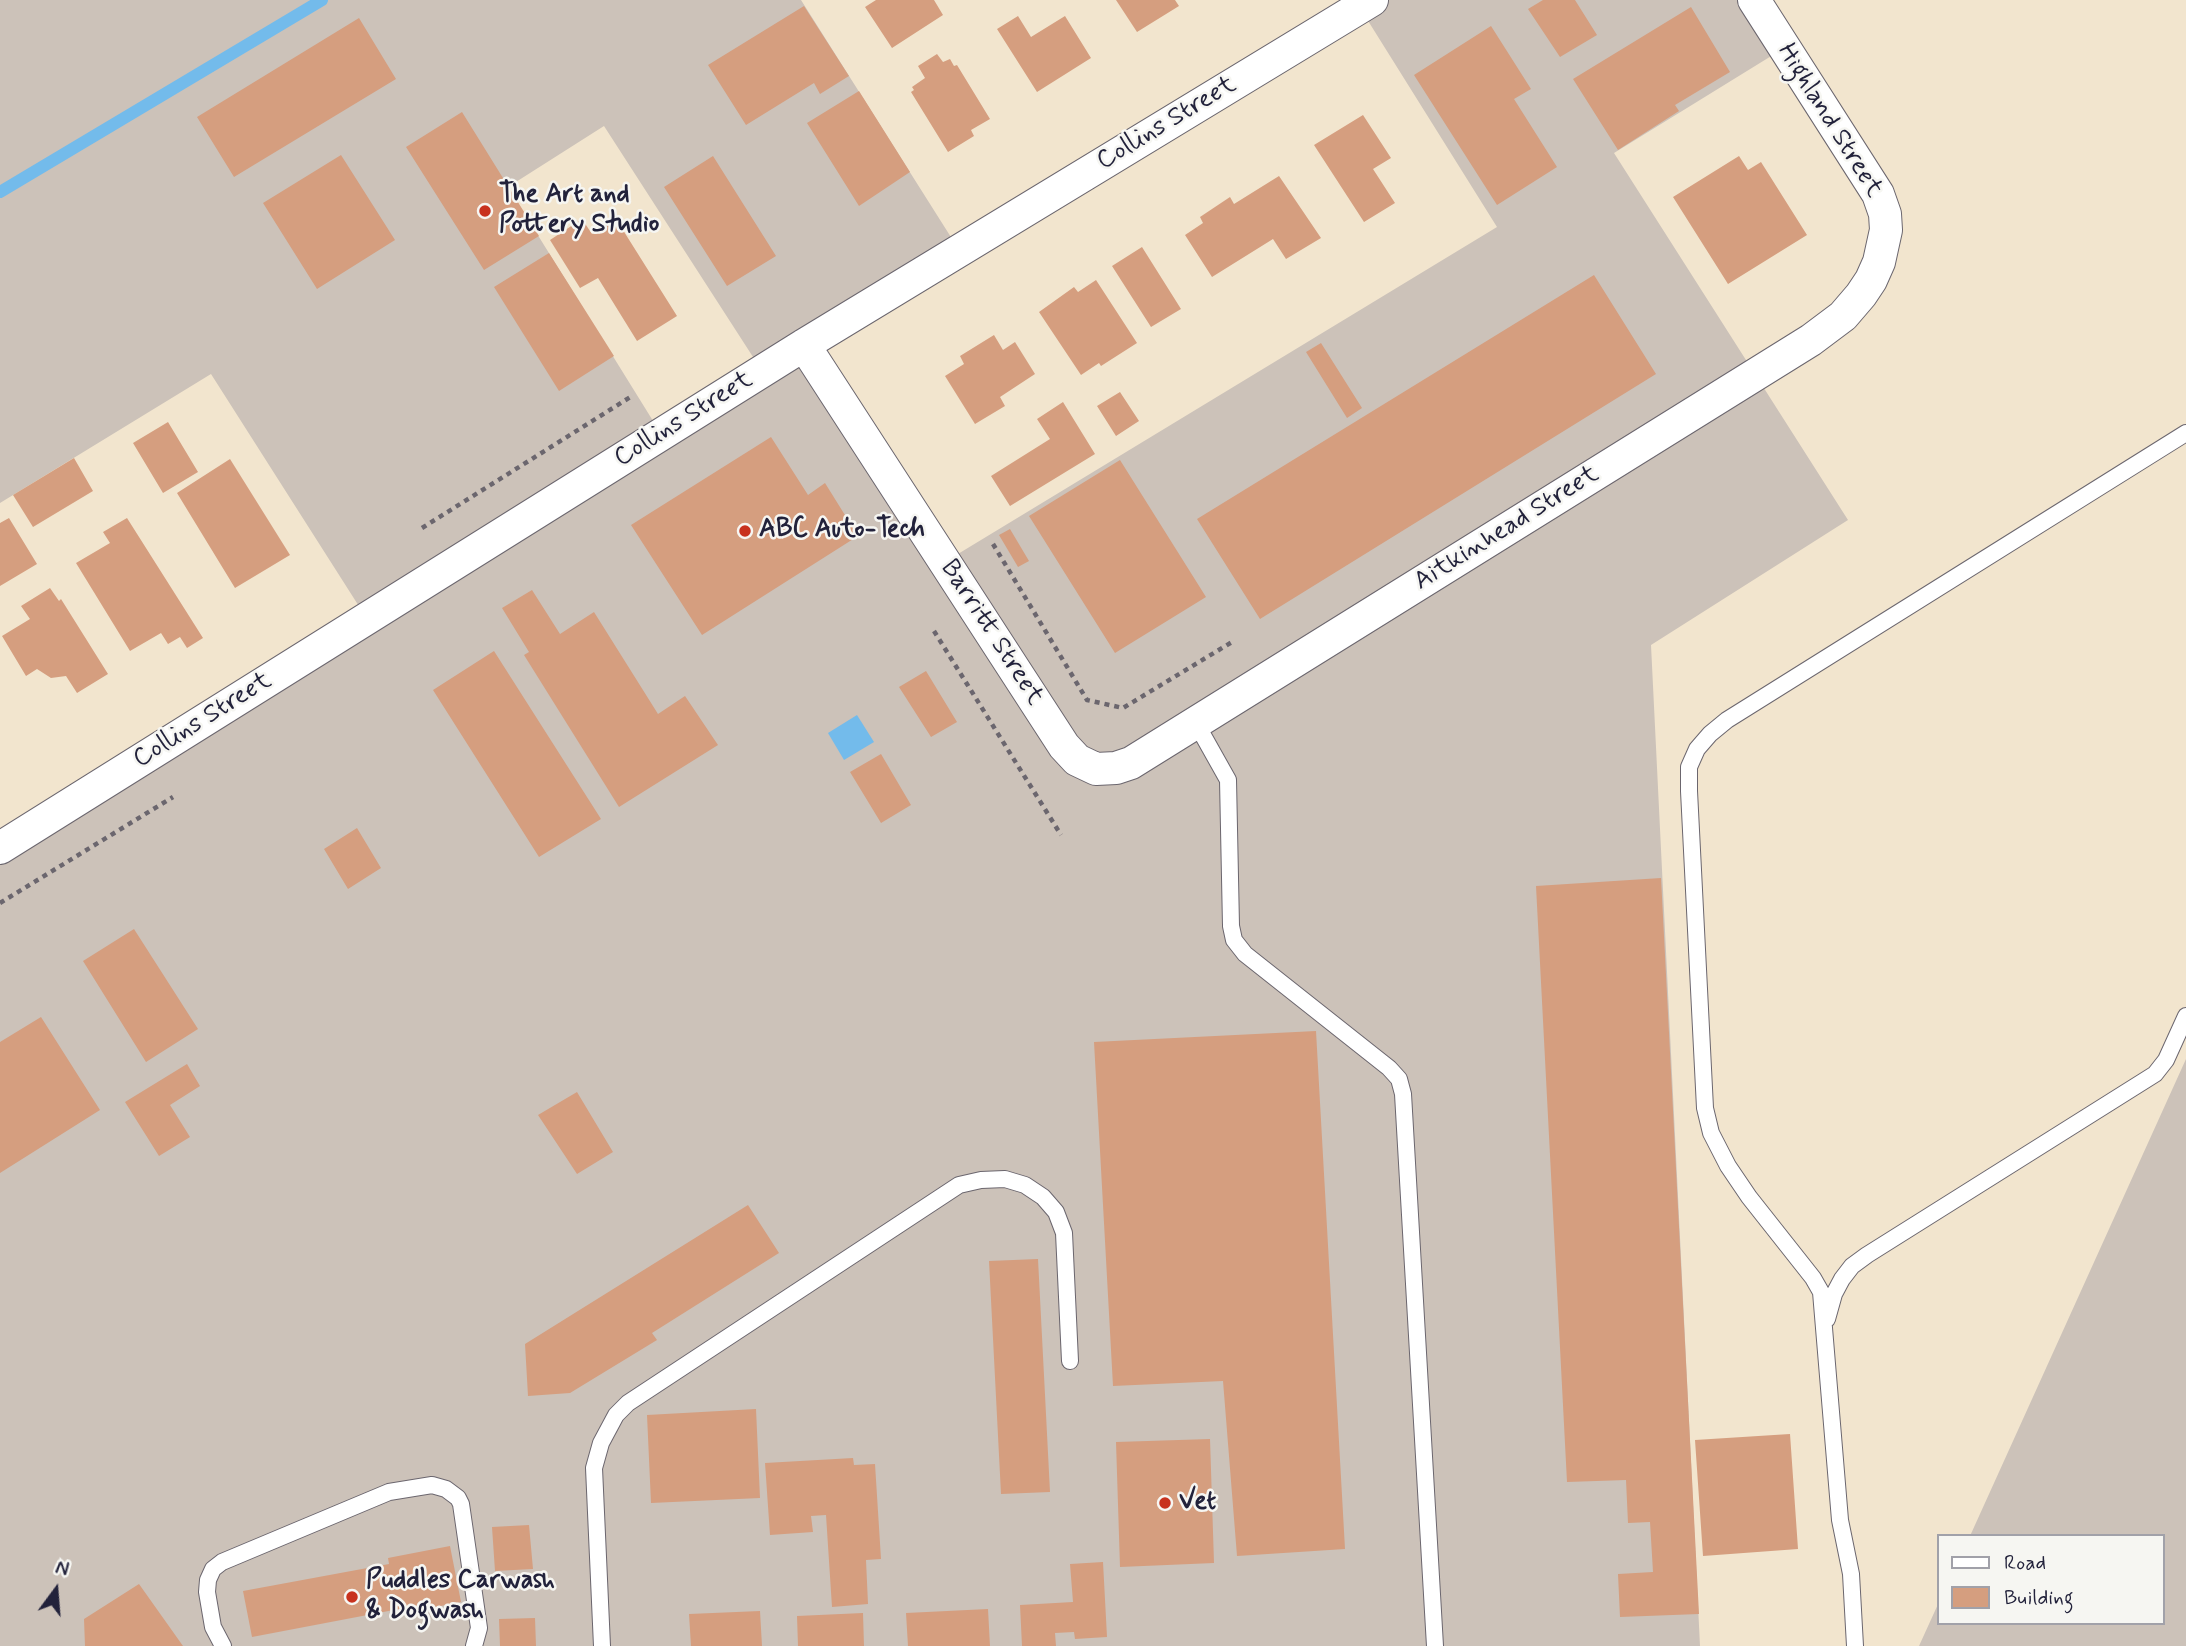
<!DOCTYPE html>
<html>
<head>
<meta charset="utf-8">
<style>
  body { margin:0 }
  #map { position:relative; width:2186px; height:1646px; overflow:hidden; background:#f2e5ce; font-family:Mynerve,sans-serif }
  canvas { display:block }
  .legend { position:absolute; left:1937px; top:1534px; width:228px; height:91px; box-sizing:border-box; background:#f6f6f2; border:2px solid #a1a1a9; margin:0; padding:9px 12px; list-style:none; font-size:21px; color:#22223b }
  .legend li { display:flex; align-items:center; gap:14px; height:35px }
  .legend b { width:35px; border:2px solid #a1a1a9 }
  .north { position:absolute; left:21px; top:1555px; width:70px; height:70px; -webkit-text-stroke:5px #f6f6f2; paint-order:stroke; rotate:16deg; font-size:19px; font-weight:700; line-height:28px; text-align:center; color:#22223b }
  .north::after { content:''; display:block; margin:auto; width:24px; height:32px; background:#22223b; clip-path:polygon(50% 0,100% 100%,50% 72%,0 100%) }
</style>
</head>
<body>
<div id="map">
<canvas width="2186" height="1646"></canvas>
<ul class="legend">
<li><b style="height:9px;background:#fff"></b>Road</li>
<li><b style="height:19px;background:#d59e7f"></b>Building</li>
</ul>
<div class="north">N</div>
</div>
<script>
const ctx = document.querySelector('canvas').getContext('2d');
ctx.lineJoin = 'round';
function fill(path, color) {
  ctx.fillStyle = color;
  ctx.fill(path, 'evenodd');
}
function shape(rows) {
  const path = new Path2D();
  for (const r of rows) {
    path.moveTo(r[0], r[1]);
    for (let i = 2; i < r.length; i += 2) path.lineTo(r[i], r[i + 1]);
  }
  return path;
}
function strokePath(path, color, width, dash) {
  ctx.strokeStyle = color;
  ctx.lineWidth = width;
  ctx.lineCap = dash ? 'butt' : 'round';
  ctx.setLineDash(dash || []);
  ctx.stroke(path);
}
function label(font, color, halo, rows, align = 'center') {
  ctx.font = font + ' Mynerve,sans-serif';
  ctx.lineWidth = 5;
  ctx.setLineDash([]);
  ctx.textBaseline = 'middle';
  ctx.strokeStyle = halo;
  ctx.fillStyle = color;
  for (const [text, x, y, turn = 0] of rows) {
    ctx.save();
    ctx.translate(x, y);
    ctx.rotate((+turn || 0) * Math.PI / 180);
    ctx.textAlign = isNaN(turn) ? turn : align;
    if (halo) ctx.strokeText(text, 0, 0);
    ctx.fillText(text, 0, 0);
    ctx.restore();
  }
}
const industrial = shape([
  [0,0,801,0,961,253,810,346,948,560,1497,227,1355,0,1750,0,1781,50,1614,153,1848,520,1651,645,1700,1646,0,1646,0,853,369,622,211,374,0,503],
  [604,126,764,374,663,437,508,187],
  [2186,1059,2186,1646,1919,1646,1939,1602,1939,1623,2163,1623,2163,1536,1970,1536]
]);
const water = shape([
  [857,715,874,742,844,760,828,733]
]);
const stream = shape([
  [0,192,322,0]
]);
const building = shape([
  [876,0,934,0,943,15,892,48,865,7],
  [1116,0,1175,0,1179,6,1137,32],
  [1543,0,1575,0,1597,35,1560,57,1528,9],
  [804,6,849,76,820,94,814,83,746,125,708,65],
  [1691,7,1730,72,1675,105,1679,111,1618,150,1573,79],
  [1018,16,1031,37,1065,16,1091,58,1037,92,997,29],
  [359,18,396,79,234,177,197,117],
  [1491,26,1531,89,1514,99,1557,167,1497,205,1414,75],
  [937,54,943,62,950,59,954,66,957,65,990,119,971,130,974,136,948,152,911,92,914,90,912,87,925,78,918,66],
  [859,91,910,172,859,206,807,123],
  [462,112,539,236,484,270,406,147],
  [1363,115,1391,158,1373,169,1395,203,1364,222,1314,145],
  [341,155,395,240,317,289,263,203],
  [713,156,776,256,727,286,664,187],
  [1739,156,1748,170,1761,162,1807,235,1728,284,1673,197],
  [1279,176,1321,238,1286,259,1273,239,1212,277,1185,235,1203,223,1200,217,1230,197,1234,204],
  [582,219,592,234,616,219,677,316,637,341,598,278,580,288,550,240],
  [1142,247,1181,309,1151,327,1112,266],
  [549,253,614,356,559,391,494,287],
  [1594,275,1656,374,1260,619,1197,519],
  [1096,280,1137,343,1101,366,1099,363,1081,375,1039,312,1074,287,1078,292],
  [994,335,1003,350,1015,342,1035,374,1000,397,1005,406,975,424,945,376,964,364,960,356],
  [1321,343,1362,408,1347,418,1306,352],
  [1120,392,1139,421,1116,436,1097,406],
  [1063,402,1095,454,1010,506,991,476,1050,439,1037,419],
  [168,422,198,472,163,493,133,443],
  [771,437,808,495,825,483,858,536,702,635,631,525],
  [74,458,93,491,33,527,13,495],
  [230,459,290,555,235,588,177,493],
  [1120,460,1206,597,1115,653,1029,516],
  [9,518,37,564,0,586,0,523],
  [127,518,203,638,187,648,180,637,168,644,161,633,130,651,76,563,110,543,103,532],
  [1010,529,1029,561,1018,567,999,535],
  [50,588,59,601,61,599,108,674,77,693,66,676,51,678,37,669,26,676,2,636,30,619,21,606],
  [532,590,560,634,594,612,658,714,685,696,718,745,619,807,524,655,529,652,502,608],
  [494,651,601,819,539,857,433,690],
  [926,671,957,722,931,737,899,687],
  [881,754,911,805,881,823,850,772],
  [357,828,381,868,348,889,324,849],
  [1661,878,1699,1614,1620,1617,1618,1574,1653,1572,1650,1522,1628,1523,1626,1480,1567,1482,1536,886],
  [134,929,198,1029,146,1062,83,961],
  [41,1017,100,1110,0,1173,0,1042],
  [1316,1031,1345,1549,1237,1556,1223,1381,1113,1386,1094,1042],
  [187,1064,200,1086,170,1105,190,1137,159,1156,125,1102],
  [577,1092,613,1152,577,1174,538,1115],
  [748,1205,779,1253,652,1333,657,1340,570,1393,528,1396,525,1344],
  [1038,1259,1050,1492,1001,1494,989,1261],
  [756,1409,760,1498,651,1503,647,1415],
  [1790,1434,1798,1549,1703,1556,1695,1440],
  [1210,1439,1214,1563,1120,1567,1116,1442],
  [853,1458,854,1465,875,1464,881,1559,866,1560,868,1604,832,1607,826,1515,811,1516,813,1532,770,1535,765,1463],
  [529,1525,533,1569,495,1571,492,1527],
  [450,1546,461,1602,400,1614,399,1609,252,1637,243,1591,389,1564,388,1558],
  [1103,1562,1107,1637,1075,1639,1074,1632,1055,1633,1056,1646,1022,1646,1020,1605,1073,1602,1070,1564],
  [139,1584,183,1646,85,1646,84,1619],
  [988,1609,990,1646,908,1646,906,1613],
  [760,1611,762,1646,691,1646,689,1614],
  [863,1613,864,1646,798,1646,797,1616],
  [535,1618,536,1646,500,1646,499,1619]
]);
const path = shape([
  [422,528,632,396],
  [993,544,1087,700,1123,708,1232,642],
  [934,631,1061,835],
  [0,903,173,797]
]);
const lane = shape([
  [1196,723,1228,780,1231,926,1234,940,1245,954,1389,1068,1399,1079,1403,1094,1435,1646],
  [1827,1319,1834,1294,1842,1279,1852,1266,1867,1255,2155,1074,2166,1060,2186,1016],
  [223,1646,213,1627,207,1592,208,1580,213,1569,222,1562,389,1492,432,1485,446,1489,458,1498,461,1504,479,1628,474,1646],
  [602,1646,594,1468,601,1443,616,1415,628,1403,959,1185,981,1180,1005,1179,1025,1185,1043,1197,1056,1212,1064,1233,1070,1361],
  [1855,1646,1851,1574,1840,1520,1821,1292,1813,1278,1749,1197,1728,1166,1711,1133,1705,1108,1689,791,1689,767,1697,749,1710,734,1727,720,2186,433]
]);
const street = shape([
  [804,345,1064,746,1077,760,1096,769,1116,768,1131,763,1811,340,1843,316,1861,295,1871,280,1879,262,1886,230,1885,214,1878,194,1754,0],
  [0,848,804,345,1372,0]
]);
const markers = [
  [485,211,7,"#c8321e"],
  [745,531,7,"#c8321e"],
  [1165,1503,7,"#c8321e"],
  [352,1597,7,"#c8321e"]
];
const streetNames = [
  ["Highland Street",1829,121,58],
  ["Collins Street",1167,124,-31],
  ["Collins Street",684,420,-32],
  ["Aitkinhead Street",1507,529,-32],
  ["Barritt Street",991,633,57],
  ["Collins Street",203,721,-32]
];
const poiNames = [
  ["The Art and",499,196],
  ["Pottery Studio",499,226],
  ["ABC Auto-Tech",759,531],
  ["Vet",1179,1503],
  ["Puddles Carwash",366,1582],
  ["& Dogwash",366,1612]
];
fill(industrial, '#ccc2b9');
fill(water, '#73bbeb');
strokePath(stream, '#73bbeb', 12);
fill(building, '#d59e7f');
strokePath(lane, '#6b666e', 18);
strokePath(street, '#6b666e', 34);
strokePath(path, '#6b666e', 4.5, [5, 5]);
strokePath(lane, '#fff', 16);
strokePath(street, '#fff', 32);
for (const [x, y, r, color] of markers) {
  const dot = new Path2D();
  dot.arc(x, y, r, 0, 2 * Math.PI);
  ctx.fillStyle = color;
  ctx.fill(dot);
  strokePath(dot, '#f6f6f2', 2.5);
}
label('26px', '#22223b', '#f6f6f2', streetNames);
label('bold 26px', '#22223b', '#f6f6f2', poiNames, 'left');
</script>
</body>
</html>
